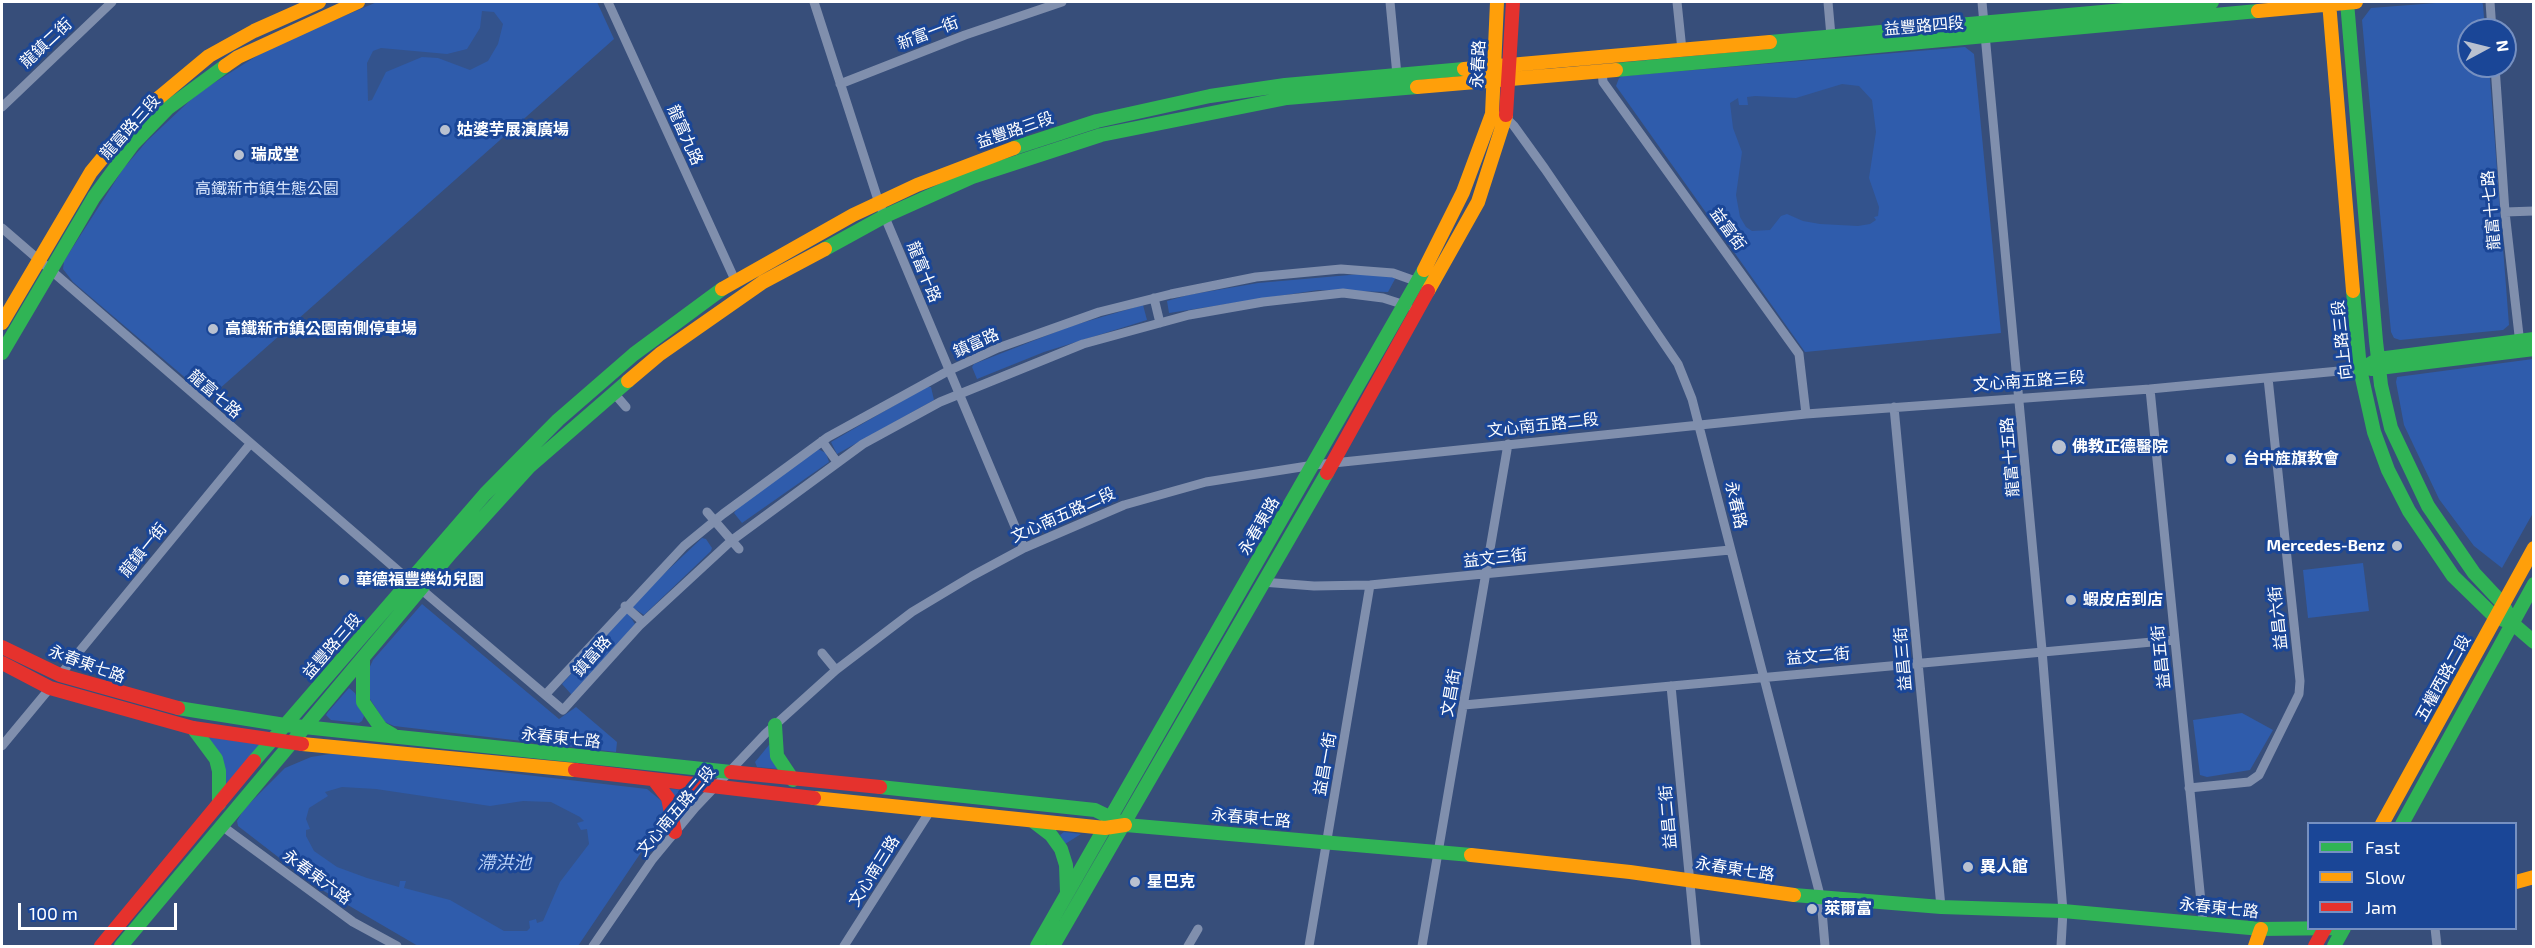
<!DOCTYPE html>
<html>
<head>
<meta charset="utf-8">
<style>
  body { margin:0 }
  #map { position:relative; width:2535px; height:948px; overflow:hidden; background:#374e7a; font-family:"Exo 2",sans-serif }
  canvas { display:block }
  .frame { position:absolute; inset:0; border:3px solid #fff; pointer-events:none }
  .legend { position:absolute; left:2307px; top:822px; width:210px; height:108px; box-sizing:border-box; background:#1a4697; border:2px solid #7690c1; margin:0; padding:8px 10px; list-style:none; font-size:18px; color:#fff }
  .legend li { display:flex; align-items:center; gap:12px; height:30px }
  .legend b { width:30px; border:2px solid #7690c1 }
  .north { position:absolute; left:2457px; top:18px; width:60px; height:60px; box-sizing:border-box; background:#1a4697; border:2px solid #7690c1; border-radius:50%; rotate:83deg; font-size:16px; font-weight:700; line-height:24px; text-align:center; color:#fff }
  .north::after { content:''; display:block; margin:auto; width:21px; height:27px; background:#b9c1d0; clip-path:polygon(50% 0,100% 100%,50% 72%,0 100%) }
  .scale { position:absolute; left:18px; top:903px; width:159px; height:27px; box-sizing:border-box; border:3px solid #fff; border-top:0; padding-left:8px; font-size:18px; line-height:21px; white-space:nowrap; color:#fff; -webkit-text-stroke:4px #1a4697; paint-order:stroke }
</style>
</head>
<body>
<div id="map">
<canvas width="2535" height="948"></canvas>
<div class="frame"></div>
<ul class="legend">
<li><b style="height:8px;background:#30b455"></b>Fast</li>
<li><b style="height:8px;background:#ff9f0a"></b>Slow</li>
<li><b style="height:8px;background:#e5322d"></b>Jam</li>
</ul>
<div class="north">N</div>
<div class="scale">100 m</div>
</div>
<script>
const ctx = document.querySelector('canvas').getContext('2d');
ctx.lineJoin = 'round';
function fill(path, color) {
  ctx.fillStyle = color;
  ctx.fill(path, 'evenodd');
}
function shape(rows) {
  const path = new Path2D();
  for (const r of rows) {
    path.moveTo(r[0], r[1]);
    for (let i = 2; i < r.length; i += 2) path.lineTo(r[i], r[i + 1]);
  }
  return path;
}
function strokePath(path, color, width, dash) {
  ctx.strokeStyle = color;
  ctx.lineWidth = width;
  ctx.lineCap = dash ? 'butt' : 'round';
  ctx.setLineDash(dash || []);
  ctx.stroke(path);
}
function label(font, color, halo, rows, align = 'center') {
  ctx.font = font + ' "Exo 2","Noto Sans TC",sans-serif';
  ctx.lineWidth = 6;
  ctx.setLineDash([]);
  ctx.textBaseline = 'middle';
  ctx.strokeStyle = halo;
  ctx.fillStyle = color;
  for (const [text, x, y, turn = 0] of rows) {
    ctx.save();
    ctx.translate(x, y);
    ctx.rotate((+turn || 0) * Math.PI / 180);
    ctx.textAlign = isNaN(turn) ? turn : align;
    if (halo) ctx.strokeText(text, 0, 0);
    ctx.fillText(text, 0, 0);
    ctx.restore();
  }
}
const green = shape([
  [377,2,597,2,614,39,209,398,73,282,63,269,64,261,123,169,147,141,198,93,271,47],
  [2449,2,2482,2,2483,5,2485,30,2469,30,2469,66,2489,66,2509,325,2503,330,2400,340,2394,338,2391,332,2362,20,2371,8],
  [1965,47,1974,54,2001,333,1805,352,1616,86,1619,78,1623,76],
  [1361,274,1394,276,1395,279,1388,292,1318,290,1169,313,1167,301,1188,295,1258,283],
  [1143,305,1147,320,1044,352,977,379,972,367,974,364,1071,326],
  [2533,359,2533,513,2502,568,2474,546,2439,499,2404,425,2396,382,2397,377],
  [926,387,931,387,934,400,837,454,831,442],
  [818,449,826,453,829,462,742,523,734,513,739,506],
  [702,538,706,539,712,548,711,551,644,615,632,607,635,601],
  [2363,563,2369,611,2308,618,2303,570],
  [422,604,559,719,576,707,617,742,616,752,394,726,385,722,368,696,367,673,373,660],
  [625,613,628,613,635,624,574,694,571,694,562,684],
  [349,688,355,693,364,716,362,721,359,723,331,720,326,715,328,712],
  [2242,713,2273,730,2250,770,2207,777,2200,775,2193,720],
  [208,737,261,744,226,786,225,777],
  [769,745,770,745,778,769,757,767,755,762],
  [337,753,647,789,664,803,665,824,644,848,578,946,418,946,317,887,238,826,237,821,244,809,285,768,311,757],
  [669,789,687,790,690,795,677,810],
  [1064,832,1081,834,1065,844,1060,835]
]);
const water = shape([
  [482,11,494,12,503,24,498,44,488,61,470,70,438,58,422,57,386,72,372,100,368,101,367,63,373,51,381,48,447,54,467,49,480,28],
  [1842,84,1859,86,1872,100,1876,132,1869,178,1879,207,1878,216,1874,217,1876,220,1870,224,1858,226,1820,224,1803,221,1787,214,1781,216,1770,230,1752,231,1746,227,1740,217,1736,195,1742,152,1733,128,1730,103,1738,98,1739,105,1748,105,1747,97,1755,96,1796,98],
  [342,787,376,789,490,806,523,801,551,802,580,817,584,821,577,823,581,830,587,829,589,844,560,882,543,921,537,923,536,919,529,921,530,928,527,931,504,931,450,900,404,888,406,881,400,881,399,887,367,878,337,867,314,851,306,836,306,830,310,829,306,819,309,808,328,796,325,792]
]);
const street = shape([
  [608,2,735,280],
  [814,2,879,203,1024,548],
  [1390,2,1397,75],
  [1677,2,1682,50],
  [1828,2,1831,36],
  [1982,2,2042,650,2063,911,2061,946],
  [2490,2,2492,30],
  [2495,66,2505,212,2520,344],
  [1602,71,1603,82,1799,354,1806,414],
  [840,84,965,35,1062,2],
  [2,107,112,2],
  [1492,114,1506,118,1514,126,1545,169,1678,364,1692,399,1821,899,1825,946],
  [2505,212,2534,211],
  [2,228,410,581],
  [1154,298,1160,323],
  [2150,389,2203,922],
  [613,392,626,407],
  [1894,407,1941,907],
  [822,441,837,462],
  [707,512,739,549],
  [1262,582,1314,586,1370,585,1730,550],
  [422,590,563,710,639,626,731,541,863,444,940,402,1083,344,1189,315,1263,302,1343,293,1383,298,1408,306],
  [625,606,643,622],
  [822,653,836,670],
  [60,675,250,444],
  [1671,686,1696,946],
  [546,694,684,546,723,514,828,437,948,371,998,348,1099,312,1171,294,1256,277,1341,269,1393,273,1421,283],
  [1464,705,2174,640],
  [2,746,50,688],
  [2189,788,2249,782,2259,775,2299,694,2300,681,2268,378],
  [222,826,353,922,397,946],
  [2435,928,2437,946],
  [593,946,652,860,695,808,765,734,836,670,912,612,972,576,1024,548,1124,505,1206,482,1314,465,1806,414,2150,389,2360,369],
  [844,946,930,811],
  [1188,946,1198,929],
  [1309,946,1370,585],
  [1422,946,1508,444]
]);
const fast = shape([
  [2347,2,2376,341,2381,385,2391,428,2428,506,2474,573,2503,604,2512,623],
  [1770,42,2212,2],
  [1616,70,2258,11],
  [1014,148,1097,121,1210,96,1285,85,1464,69],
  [825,249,885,216,972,177,1101,135,1287,98,1417,87],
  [2353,291,2360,369,2374,432,2388,470,2409,511,2453,576,2495,617,2512,623,2534,642],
  [2,353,94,197,133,144,168,108,225,66],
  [2370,364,2378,359,2534,339],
  [2371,369,2534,349],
  [363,658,363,702,381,728,393,735],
  [178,708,285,725,731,772],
  [775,725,777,756,793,780],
  [193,728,216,759,219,771,219,804],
  [254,761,485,494,558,420,634,354,722,289],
  [880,787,1095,810,1126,825,1471,855],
  [1034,822,1051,835,1061,849,1066,865,1067,892],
  [2402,824,2534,584],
  [1794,895,1941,907,2063,911,2261,929,2341,928],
  [121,946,450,554,529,467,628,381],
  [1037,946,1424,270],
  [1053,946,1327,473],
  [2334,946,2344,928]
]);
const slow = shape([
  [2329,2,2353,291],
  [2258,11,2356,2],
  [225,66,238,57,358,2],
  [1464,69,1770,42],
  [1417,87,1616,70],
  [1424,270,1463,192,1492,114,1497,2],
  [722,289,853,215,917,185,1014,148],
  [1428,291,1478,202,1506,115],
  [2,323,91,172,137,116,209,56,254,31,319,2],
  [628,381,660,354,763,282,825,249],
  [302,744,575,770],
  [814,798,1105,828,1125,825],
  [2382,824,2534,548],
  [1471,855,1630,872,1794,895],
  [2516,882,2534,877],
  [2255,946,2261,929]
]);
const jam = shape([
  [1506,115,1513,2],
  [1327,473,1428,291],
  [2,647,60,675,178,708],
  [2,663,50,688,193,728,302,744],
  [575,770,814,798],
  [731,772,880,787],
  [654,780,668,798,675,832],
  [101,946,254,761],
  [2315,946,2325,928]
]);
const markers = [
  [445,130,6,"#b9c1d0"],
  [239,155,6,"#b9c1d0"],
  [213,329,6,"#b9c1d0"],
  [2059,447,8,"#b9c1d0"],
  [2231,459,6,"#b9c1d0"],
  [2397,546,6,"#b9c1d0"],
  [344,580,6,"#b9c1d0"],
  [2071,600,6,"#b9c1d0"],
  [1968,867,6,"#b9c1d0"],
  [1135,882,6,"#b9c1d0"],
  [1812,909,6,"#b9c1d0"]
];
const streetNames = [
  ["益豐路四段",1924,26,-5],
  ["新富一街",928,33,-21],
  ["龍鎮二街",46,43,-43],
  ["永春路",1478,64,-87],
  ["龍富路三段",130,127,-48],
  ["益豐路三段",1015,130,-19],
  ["龍富九路",685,135,66],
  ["龍富十七路",2491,210,-95],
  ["益富街",1728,229,54],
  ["龍富十路",924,272,68],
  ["向上路三段",2342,340,-96],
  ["鎮富路",976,343,-24],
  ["文心南五路三段",2029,381,-4],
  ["龍富七路",215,394,41],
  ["文心南五路二段",1543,425,-6],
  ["龍富十五路",2010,457,-95],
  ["永春路",1736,505,77],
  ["文心南五路二段",1063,515,-24],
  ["永春東路",1259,526,-60],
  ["龍鎮一街",143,550,-51],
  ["益文三街",1495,558,-6],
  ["益昌六街",2278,618,-96],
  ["益豐路三段",332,646,-49],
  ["鎮富路",592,656,-48],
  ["益文二街",1818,656,-5],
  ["益昌五街",2161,657,-96],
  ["益昌三街",1903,659,-95],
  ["永春東七路",87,664,20],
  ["五權西路二段",2443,678,-61],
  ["文昌街",1451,693,-80],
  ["永春東七路",561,738,6],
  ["益昌一街",1325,764,-80],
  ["文心南五路二段",676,811,-50],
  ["益昌二街",1668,817,-95],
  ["永春東七路",1251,818,5],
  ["永春東七路",1735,869,9],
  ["文心南三路",874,871,-58],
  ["永春東六路",317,877,36],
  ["永春東七路",2219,908,6]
];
const poiNames = [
  ["姑婆芋展演廣場",457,130],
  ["瑞成堂",251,155],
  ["高鐵新市鎮公園南側停車場",225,329],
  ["佛教正德醫院",2072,447],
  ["台中旌旗教會",2243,459],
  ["Mercedes-Benz",2385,546,"right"],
  ["華德福豐樂幼兒園",356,580],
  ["蝦皮店到店",2083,600],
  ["異人館",1980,867],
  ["星巴克",1147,882],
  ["萊爾富",1824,909]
];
const parkNames = [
  ["高鐵新市鎮生態公園",267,189]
];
const waterNames = [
  ["滯洪池",504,863]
];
fill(green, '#2f5cac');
fill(water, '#33538d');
strokePath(street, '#808fad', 9);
strokePath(fast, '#30b455', 14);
strokePath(slow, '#ff9f0a', 14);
strokePath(jam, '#e5322d', 14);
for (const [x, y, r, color] of markers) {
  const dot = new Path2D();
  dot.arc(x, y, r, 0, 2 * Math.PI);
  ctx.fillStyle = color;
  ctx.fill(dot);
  strokePath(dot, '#1a4697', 2);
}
label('16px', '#fff', '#1a4697', streetNames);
label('bold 16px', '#fff', '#1a4697', poiNames, 'left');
label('16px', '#d5e3fb', '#1a4697', parkNames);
label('italic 18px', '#bad1f7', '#1a4697', waterNames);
</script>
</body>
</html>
